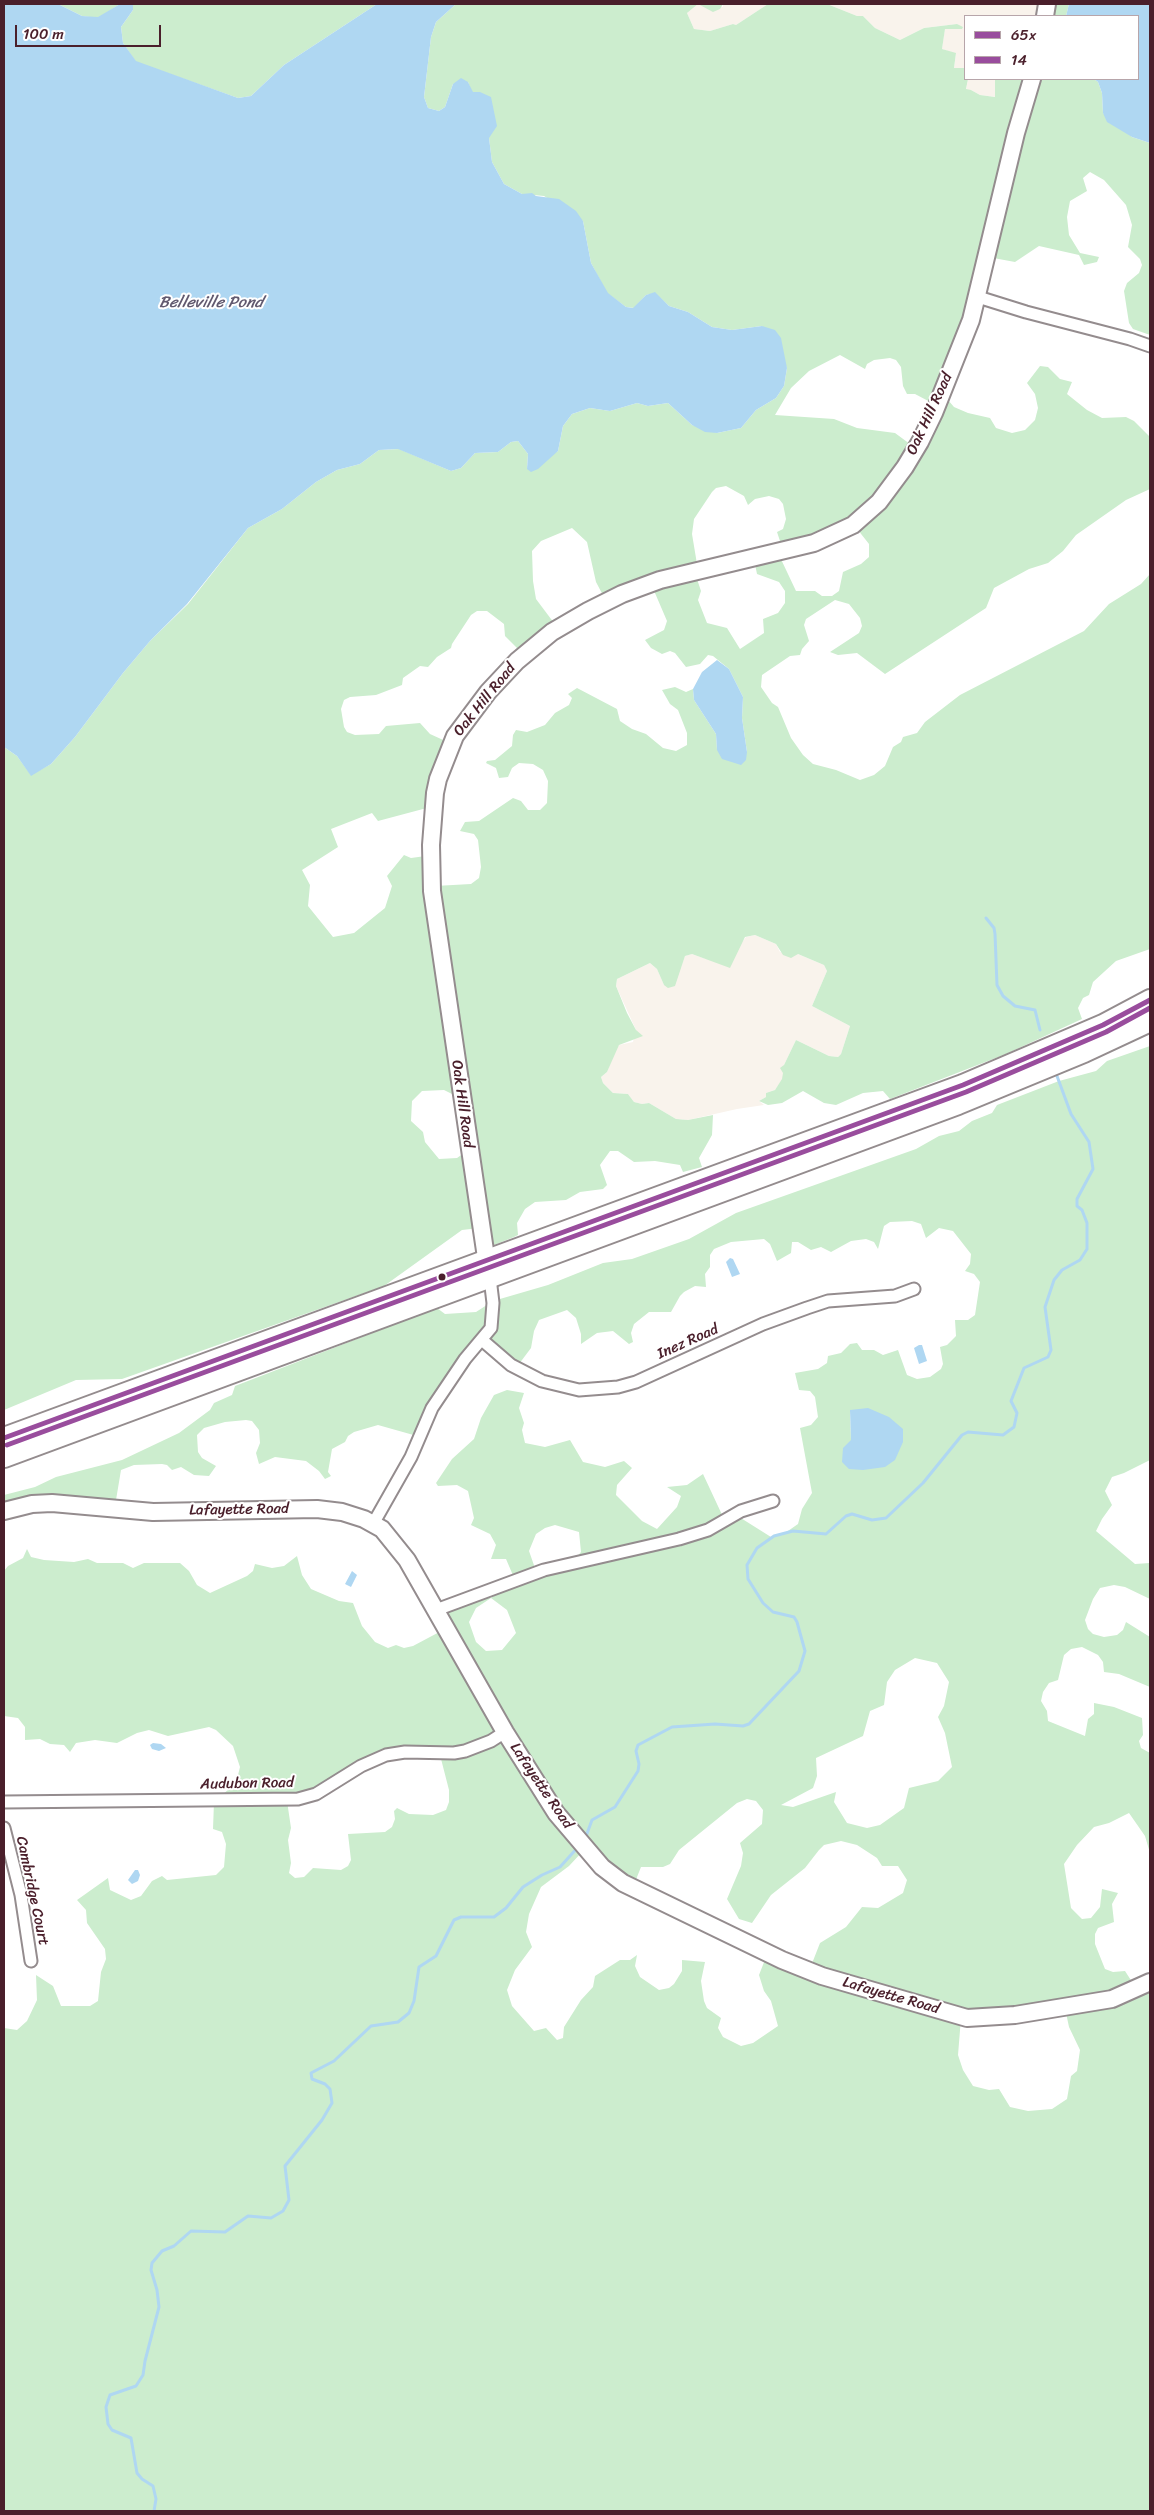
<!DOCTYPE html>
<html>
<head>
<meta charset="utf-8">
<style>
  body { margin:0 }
  #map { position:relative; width:1154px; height:2515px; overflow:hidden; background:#fff; font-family:Sriracha,sans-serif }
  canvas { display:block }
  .frame { position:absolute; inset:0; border:5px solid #4a1f2b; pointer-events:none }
  .legend { position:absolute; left:964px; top:15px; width:175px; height:65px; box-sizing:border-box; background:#fff; border:1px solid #b7a5aa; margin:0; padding:6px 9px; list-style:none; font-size:15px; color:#4a1f2b }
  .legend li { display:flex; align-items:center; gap:10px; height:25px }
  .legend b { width:25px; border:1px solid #b7a5aa }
  .scale { position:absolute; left:15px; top:25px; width:146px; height:22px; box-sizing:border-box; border:2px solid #4a1f2b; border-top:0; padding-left:6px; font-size:15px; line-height:18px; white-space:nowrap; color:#4a1f2b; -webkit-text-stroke:4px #fff; paint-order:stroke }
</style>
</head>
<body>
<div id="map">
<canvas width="1154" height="2515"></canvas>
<div class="frame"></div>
<ul class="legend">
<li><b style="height:6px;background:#994d9d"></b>65x</li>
<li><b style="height:6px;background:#994d9d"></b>14</li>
</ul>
<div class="scale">100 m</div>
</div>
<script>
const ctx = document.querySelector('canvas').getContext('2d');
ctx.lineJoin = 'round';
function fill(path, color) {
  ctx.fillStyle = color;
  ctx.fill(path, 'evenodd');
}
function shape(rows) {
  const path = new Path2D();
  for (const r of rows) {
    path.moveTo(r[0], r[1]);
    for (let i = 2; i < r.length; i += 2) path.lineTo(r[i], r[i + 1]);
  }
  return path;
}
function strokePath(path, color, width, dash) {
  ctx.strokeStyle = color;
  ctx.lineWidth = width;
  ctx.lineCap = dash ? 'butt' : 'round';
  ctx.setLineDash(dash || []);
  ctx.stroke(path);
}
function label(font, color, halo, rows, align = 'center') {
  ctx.font = font + ' Sriracha,sans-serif';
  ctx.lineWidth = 4;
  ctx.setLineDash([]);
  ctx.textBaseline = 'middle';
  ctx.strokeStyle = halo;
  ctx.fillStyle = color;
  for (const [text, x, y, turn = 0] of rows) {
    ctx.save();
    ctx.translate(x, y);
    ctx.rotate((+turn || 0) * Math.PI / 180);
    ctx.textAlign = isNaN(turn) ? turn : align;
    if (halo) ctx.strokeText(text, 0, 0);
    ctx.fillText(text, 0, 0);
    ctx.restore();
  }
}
const built = shape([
  [698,4,723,7,723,4,768,4,736,25,733,24,710,31,694,29,687,13],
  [827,4,1052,4,1051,16,965,16,965,68,954,68,956,54,942,49,945,28,962,29,957,24,924,28,900,40,875,28,863,16,857,16],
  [968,79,995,79,996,97,980,95,971,90,966,90],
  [755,935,776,944,780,952,798,954,824,965,827,971,812,1006,850,1026,841,1054,838,1057,829,1056,796,1040,784,1065,783,1079,775,1090,766,1093,766,1097,759,1101,764,1105,737,1109,688,1120,676,1119,649,1103,642,1104,634,1102,628,1094,613,1093,603,1083,601,1077,607,1072,615,1051,619,1045,633,1042,636,1030,616,986,617,979,650,963,657,969,664,985,681,967,685,956,692,954,706,959,743,941,746,937]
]);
const green = shape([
  [58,4,120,4,98,18,82,16],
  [122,4,377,4,284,65,251,96,238,98,136,62,123,43,121,27,133,10,133,4],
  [456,4,723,4,720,9,713,12,698,4,687,13,694,29,710,31,733,24,736,25,768,4,827,4,857,16,863,16,875,28,900,40,924,28,957,24,963,27,962,29,945,29,942,49,956,53,954,68,965,68,965,79,968,79,966,89,971,90,980,95,995,97,995,79,1094,79,1098,82,1102,93,1103,113,1132,137,1150,143,1150,335,1133,329,1129,323,1124,291,1127,283,1139,273,1142,265,1140,259,1128,247,1132,225,1126,205,1104,180,1090,172,1083,178,1087,191,1070,201,1067,217,1069,235,1080,253,1099,257,1097,262,1084,265,1079,255,1039,246,1015,262,988,257,942,393,954,407,968,413,990,418,996,428,1012,433,1025,430,1035,420,1038,408,1035,394,1027,383,1040,366,1048,367,1060,379,1072,382,1067,394,1087,410,1102,418,1126,417,1134,421,1150,437,1150,489,1126,500,1076,535,1063,551,1048,563,1029,569,994,588,986,608,885,674,857,653,838,655,830,652,859,633,862,626,860,618,849,604,835,600,806,619,804,625,809,641,802,649,800,655,790,656,762,675,761,687,772,703,778,707,791,738,803,755,813,764,836,770,860,780,874,775,885,766,893,747,901,742,903,737,917,733,925,722,960,695,1084,631,1109,604,1141,584,1150,574,1150,949,1116,961,1093,982,1089,995,1083,998,1078,1008,1082,1019,1006,1054,890,1099,883,1091,863,1093,836,1105,824,1103,803,1091,782,1103,768,1105,759,1101,766,1097,766,1093,775,1090,782,1079,783,1073,780,1068,784,1065,796,1040,829,1056,838,1057,841,1054,850,1026,812,1006,827,971,824,965,798,954,791,958,783,955,776,944,755,935,745,937,730,968,692,954,685,956,675,986,668,988,664,985,657,969,650,963,617,979,616,986,627,1013,636,1030,643,1036,619,1045,607,1072,601,1077,603,1083,613,1093,628,1094,634,1102,642,1104,649,1103,676,1119,688,1120,713,1115,712,1135,699,1158,702,1167,683,1172,680,1165,655,1161,634,1162,618,1151,610,1151,600,1165,607,1185,603,1189,580,1192,566,1200,535,1202,525,1209,517,1223,518,1235,514,1237,484,1249,479,1228,462,1230,384,1286,122,1379,76,1380,4,1410,4,747,17,756,31,775,51,764,75,737,123,673,150,641,188,604,248,528,282,509,316,482,337,470,360,464,379,450,399,449,451,471,461,468,475,453,498,452,511,442,518,441,528,454,527,469,558,451,563,426,572,414,590,408,610,411,637,403,648,406,668,403,692,425,717,433,741,428,756,410,776,398,784,386,787,368,762,326,732,330,712,327,688,312,669,306,655,293,646,295,634,308,626,307,607,293,591,263,583,221,544,196,522,194,504,184,492,162,489,138,468,82,453,84,445,107,439,111,428,108,424,97,431,37,436,22],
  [840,355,865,369,867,364,874,360,890,358,896,360,901,367,903,386,907,394,915,394,934,404,914,447,895,433,857,428,834,419,775,415,791,388,809,371],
  [726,486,744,496,748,505,755,499,769,496,779,499,783,504,786,519,783,529,777,532,783,550,854,525,869,544,869,557,861,564,843,572,839,591,832,596,822,596,815,591,796,591,779,555,754,559,757,574,779,582,785,591,785,603,778,613,763,619,764,633,740,649,727,628,707,623,698,600,701,591,695,573,698,570,692,534,694,519,712,492,716,488],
  [572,528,587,542,596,582,606,601,652,586,667,621,664,630,645,640,651,648,662,654,670,651,675,653,686,667,700,664,708,655,713,656,729,669,743,697,742,718,747,752,717,750,716,734,694,700,693,689,686,692,675,687,662,690,670,704,678,710,687,733,687,745,676,751,663,748,646,734,632,729,620,721,617,709,577,688,568,694,572,698,569,705,555,713,545,725,527,732,516,730,513,735,512,746,495,760,487,761,486,763,496,768,499,778,508,777,512,768,519,763,533,764,543,770,548,781,547,803,540,810,528,810,521,801,513,798,479,821,465,822,460,831,474,834,478,840,481,867,479,878,471,884,435,886,433,855,411,858,404,855,387,876,392,886,385,908,354,933,333,937,308,906,310,885,302,870,338,847,331,829,372,813,378,821,423,809,435,808,452,744,430,734,420,723,386,726,379,734,355,735,347,732,344,727,341,709,344,700,350,697,376,695,402,685,403,678,420,666,428,667,437,657,451,648,452,644,471,615,477,611,487,611,504,624,505,636,523,654,554,623,536,599,533,581,532,551,541,541],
  [444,1090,460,1098,467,1151,457,1158,439,1159,425,1142,423,1132,411,1121,412,1101,422,1091],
  [1052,4,1069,4,1066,16,1051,16],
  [1150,1046,1150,1460,1124,1473,1112,1477,1105,1491,1112,1505,1102,1519,1096,1531,1135,1564,1150,1563,1150,1599,1125,1587,1114,1585,1100,1588,1093,1599,1085,1620,1088,1629,1093,1634,1104,1637,1117,1635,1123,1630,1126,1622,1150,1637,1150,1687,1119,1674,1104,1672,1103,1662,1098,1655,1082,1647,1071,1649,1064,1655,1058,1680,1049,1683,1043,1692,1041,1701,1047,1711,1048,1721,1085,1736,1088,1719,1094,1714,1094,1703,1114,1707,1142,1718,1143,1735,1139,1741,1141,1748,1150,1753,1150,1853,1145,1836,1129,1813,1109,1823,1094,1827,1077,1845,1064,1864,1071,1908,1082,1919,1091,1918,1100,1907,1102,1889,1118,1893,1112,1904,1114,1922,1098,1928,1095,1934,1095,1944,1105,1969,1113,1972,1125,1971,1136,1988,1150,1982,1150,2511,4,2511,4,2028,17,2030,27,2021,37,2000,36,1975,53,1986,61,2006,90,2006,98,2001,101,1972,106,1959,105,1949,87,1923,86,1910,77,1900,108,1878,110,1890,131,1900,141,1896,152,1881,162,1876,167,1880,216,1875,224,1867,226,1844,222,1832,213,1829,214,1802,236,1783,240,1767,233,1746,216,1730,209,1727,168,1736,149,1730,137,1733,117,1743,95,1740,76,1743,70,1752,64,1745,50,1744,40,1739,25,1740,25,1727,18,1718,4,1716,4,1571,8,1566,23,1558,27,1549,31,1557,44,1560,74,1562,88,1559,97,1563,123,1563,133,1568,144,1563,180,1563,189,1571,197,1585,210,1593,247,1576,253,1571,255,1564,272,1568,284,1566,297,1556,302,1575,311,1589,339,1601,353,1603,362,1626,375,1642,388,1648,396,1645,404,1648,413,1646,445,1629,438,1614,476,1595,491,1598,515,1580,506,1559,491,1559,496,1545,490,1534,471,1525,474,1518,468,1491,457,1485,438,1486,436,1483,452,1459,474,1439,481,1418,494,1395,507,1390,524,1393,519,1408,524,1423,522,1430,525,1443,545,1447,570,1440,583,1462,605,1467,624,1461,632,1468,617,1485,616,1495,642,1521,657,1529,677,1507,681,1496,667,1487,687,1485,703,1474,724,1519,736,1515,771,1537,785,1533,798,1524,802,1509,812,1493,800,1428,811,1425,818,1417,815,1397,810,1391,799,1390,795,1373,818,1369,827,1363,828,1356,841,1353,850,1344,857,1343,862,1350,874,1350,883,1355,898,1350,907,1375,917,1379,930,1377,941,1369,943,1364,940,1347,947,1345,956,1336,955,1320,968,1320,975,1315,980,1282,974,1274,965,1271,970,1264,971,1254,953,1231,939,1228,926,1238,921,1224,912,1221,890,1222,884,1226,878,1249,874,1242,866,1239,851,1241,831,1252,821,1247,811,1250,798,1242,792,1242,791,1253,777,1261,770,1244,764,1239,731,1242,714,1249,710,1255,710,1267,705,1274,706,1287,695,1286,684,1292,680,1296,671,1312,649,1312,634,1324,631,1333,633,1342,629,1344,613,1331,597,1333,581,1344,581,1334,576,1318,567,1310,539,1320,534,1331,531,1348,516,1368,483,1343,417,1436,378,1425,354,1432,348,1436,345,1442,332,1449,328,1472,331,1476,325,1479,319,1471,306,1461,275,1457,259,1464,256,1453,260,1443,259,1430,252,1421,246,1420,225,1422,204,1428,197,1435,198,1452,202,1458,216,1466,209,1476,194,1475,181,1467,172,1470,167,1465,162,1464,134,1465,121,1470,115,1506,4,1511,4,1495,35,1487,56,1477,122,1460,179,1433,210,1410,214,1403,232,1395,235,1386,437,1308,445,1314,476,1312,493,1301,548,1285,603,1263,632,1259,689,1239,736,1213,916,1149,939,1136,959,1131,972,1121,992,1113,997,1105,1059,1081,1096,1071,1107,1061],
  [850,1410,863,1470,851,1440],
  [555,1525,579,1532,581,1552,571,1564,536,1571,529,1551,536,1534,545,1528],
  [491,1598,507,1610,516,1633,502,1650,486,1651,476,1642,469,1622,476,1608],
  [915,1658,937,1663,949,1682,944,1706,938,1717,945,1733,952,1767,938,1781,909,1788,904,1808,880,1825,867,1828,847,1823,834,1802,836,1792,793,1807,781,1805,813,1788,817,1776,816,1758,863,1736,870,1711,884,1705,887,1682,895,1670],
  [410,1752,440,1755,449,1790,449,1802,446,1810,433,1815,409,1814,397,1808,394,1811,395,1819,392,1827,385,1832,348,1834,351,1860,348,1866,341,1870,313,1868,304,1877,295,1878,289,1873,291,1863,288,1840,291,1828,287,1801,350,1772],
  [747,1799,756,1801,763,1810,762,1824,740,1843,743,1853,741,1866,727,1899,739,1919,752,1923,771,1895,805,1868,819,1850,824,1845,841,1841,857,1845,877,1858,882,1866,898,1866,907,1880,903,1893,878,1908,862,1907,846,1927,820,1943,811,1966,768,1952,759,1975,764,1991,771,2001,778,2026,753,2043,741,2046,723,2037,718,2028,721,2018,707,2008,704,2001,701,1981,705,1962,682,1960,682,1971,674,1984,669,1988,659,1990,640,1977,635,1966,637,1955,630,1960,620,1960,595,1976,593,1987,581,2000,564,2027,563,2038,557,2040,546,2028,534,2031,512,2006,507,1990,515,1970,532,1947,526,1932,529,1914,541,1887,569,1866,583,1851,633,1887,641,1867,663,1867,670,1864,679,1850,737,1803],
  [1065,2008,1069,2027,1080,2050,1077,2071,1071,2076,1067,2099,1052,2109,1028,2111,1010,2107,999,2089,989,2090,973,2086,963,2070,958,2055,961,2018]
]);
const water = shape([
  [4,4,58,4,82,16,98,17,120,4,133,4,133,10,121,27,123,43,136,61,238,98,251,96,284,65,377,4,456,4,436,22,431,37,424,97,428,108,439,111,445,107,453,84,461,78,468,82,473,92,480,92,491,97,497,126,489,138,492,162,504,184,522,194,532,193,536,196,559,199,576,211,583,221,591,263,608,293,626,307,633,308,646,295,655,292,669,306,688,312,712,327,732,330,762,326,775,330,781,338,787,368,784,386,776,398,756,410,741,428,717,433,705,432,692,425,668,403,648,406,637,403,610,411,590,408,572,414,563,426,558,451,538,469,531,472,527,469,528,454,518,441,511,442,498,452,475,453,461,468,451,471,398,449,379,450,360,464,337,470,316,482,282,509,248,528,187,604,150,641,123,673,75,737,51,764,31,776,17,756,4,747],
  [1069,4,1150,4,1150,143,1132,137,1107,122,1103,113,1102,93,1098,82,1094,79,1138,79,1138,16,1066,16],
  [717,660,729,669,743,697,742,718,747,752,746,760,741,765,722,759,717,750,716,734,694,700,693,689,702,672],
  [730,1258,733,1259,740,1274,732,1277,726,1262],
  [919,1345,922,1345,927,1361,919,1364,914,1348],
  [868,1408,889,1417,903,1429,903,1442,895,1460,885,1467,863,1470,849,1469,842,1462,843,1448,851,1440,850,1410],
  [352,1571,357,1575,351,1587,345,1584],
  [153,1743,161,1744,166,1748,159,1751,152,1749,150,1745],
  [135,1870,138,1870,140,1875,138,1881,132,1884,128,1880]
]);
const stream = shape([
  [986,918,994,928,995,934,997,985,1003,996,1015,1006,1035,1010,1040,1030],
  [585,1839,592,1820,615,1807,638,1771,639,1764,636,1751,638,1745,672,1727,715,1724,743,1726,749,1724,799,1671,805,1651,797,1622,794,1617,773,1612,763,1603,748,1579,747,1565,757,1548,774,1536,793,1531,826,1534,846,1516,852,1514,872,1520,886,1518,923,1483,962,1435,968,1432,1003,1435,1014,1427,1017,1413,1011,1401,1024,1368,1048,1357,1051,1350,1045,1307,1054,1280,1062,1270,1080,1260,1087,1249,1087,1223,1082,1210,1077,1206,1077,1199,1093,1169,1089,1142,1071,1114,1057,1076],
  [154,2511,156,2499,153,2486,142,2479,137,2473,131,2438,112,2430,108,2424,106,2407,110,2395,136,2386,143,2375,145,2361,159,2307,157,2290,151,2270,152,2263,162,2251,174,2246,191,2231,225,2232,248,2216,271,2218,283,2211,289,2200,285,2166,322,2120,332,2103,330,2089,325,2084,312,2079,311,2073,334,2061,371,2026,398,2022,409,2013,414,2001,419,1967,436,1956,454,1920,461,1917,494,1917,506,1908,523,1887,542,1875,560,1867,579,1846]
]);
const street = shape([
  [978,297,1026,312,1130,339,1150,346],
  [482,1340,511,1365,542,1381,579,1390,618,1387,636,1382,763,1324,807,1308,828,1301,895,1296,914,1289],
  [373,1524,411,1457,432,1408,465,1359,491,1328,493,1303,490,1278],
  [436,1610,544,1570,679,1539,708,1530,741,1511,773,1501],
  [4,1802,298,1799,316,1794,361,1766,386,1755,405,1752,454,1753,465,1751,491,1741,505,1732],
  [4,1828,21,1895,31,1961]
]);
const secondary = shape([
  [1045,16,1047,4],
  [488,1271,432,891,431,845,435,793,438,779,455,736,488,692,517,661,552,632,588,611,622,594,660,580,814,543,853,525,879,502,905,467,920,442,934,413,971,320,1016,133,1032,79],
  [4,1511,32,1504,52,1503,153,1512,317,1509,342,1512,364,1519,382,1529,407,1560,505,1732,556,1813,602,1867,623,1883,782,1960,822,1976,967,2018,1015,2015,1112,1999,1150,1982]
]);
const highway = shape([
  [4,1438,963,1085,1103,1025,1150,1000],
  [4,1457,958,1104,1084,1052,1150,1021]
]);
const bus1 = shape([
  [4,1438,963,1085,1103,1025,1150,1000]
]);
const bus2 = shape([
  [7,1445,966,1092,1106,1032,1150,1008]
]);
const markers = [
  [442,1277,4.5,"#4a1f2b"]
];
const streetNames = [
  ["Oak Hill Road",930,414,-65],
  ["Oak Hill Road",485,700,-51],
  ["Oak Hill Road",462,1104,82],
  ["Inez Road",688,1342,-24],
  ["Lafayette Road",239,1510,-1],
  ["Audubon Road",247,1784,-1],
  ["Lafayette Road",541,1786,56],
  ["Cambridge Court",32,1891,78],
  ["Lafayette Road",891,1996,16]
];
const waterNames = [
  ["Belleville Pond",211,303]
];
fill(built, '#f9f3ec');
fill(green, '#ccedce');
fill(water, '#afd7f2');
strokePath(stream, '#afd7f2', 3);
strokePath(street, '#948c8e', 15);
strokePath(secondary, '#948c8e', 20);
strokePath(highway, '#948c8e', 24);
strokePath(street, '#fff', 11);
strokePath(secondary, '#fff', 16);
strokePath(highway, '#fff', 20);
strokePath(bus1, '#994d9d', 5);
strokePath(bus2, '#994d9d', 5);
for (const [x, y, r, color] of markers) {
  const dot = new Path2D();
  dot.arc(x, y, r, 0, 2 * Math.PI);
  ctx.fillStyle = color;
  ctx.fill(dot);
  strokePath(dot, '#fff', 2);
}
label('15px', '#4a1f2b', '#fff', streetNames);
label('italic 16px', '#61596f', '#fff', waterNames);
</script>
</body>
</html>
